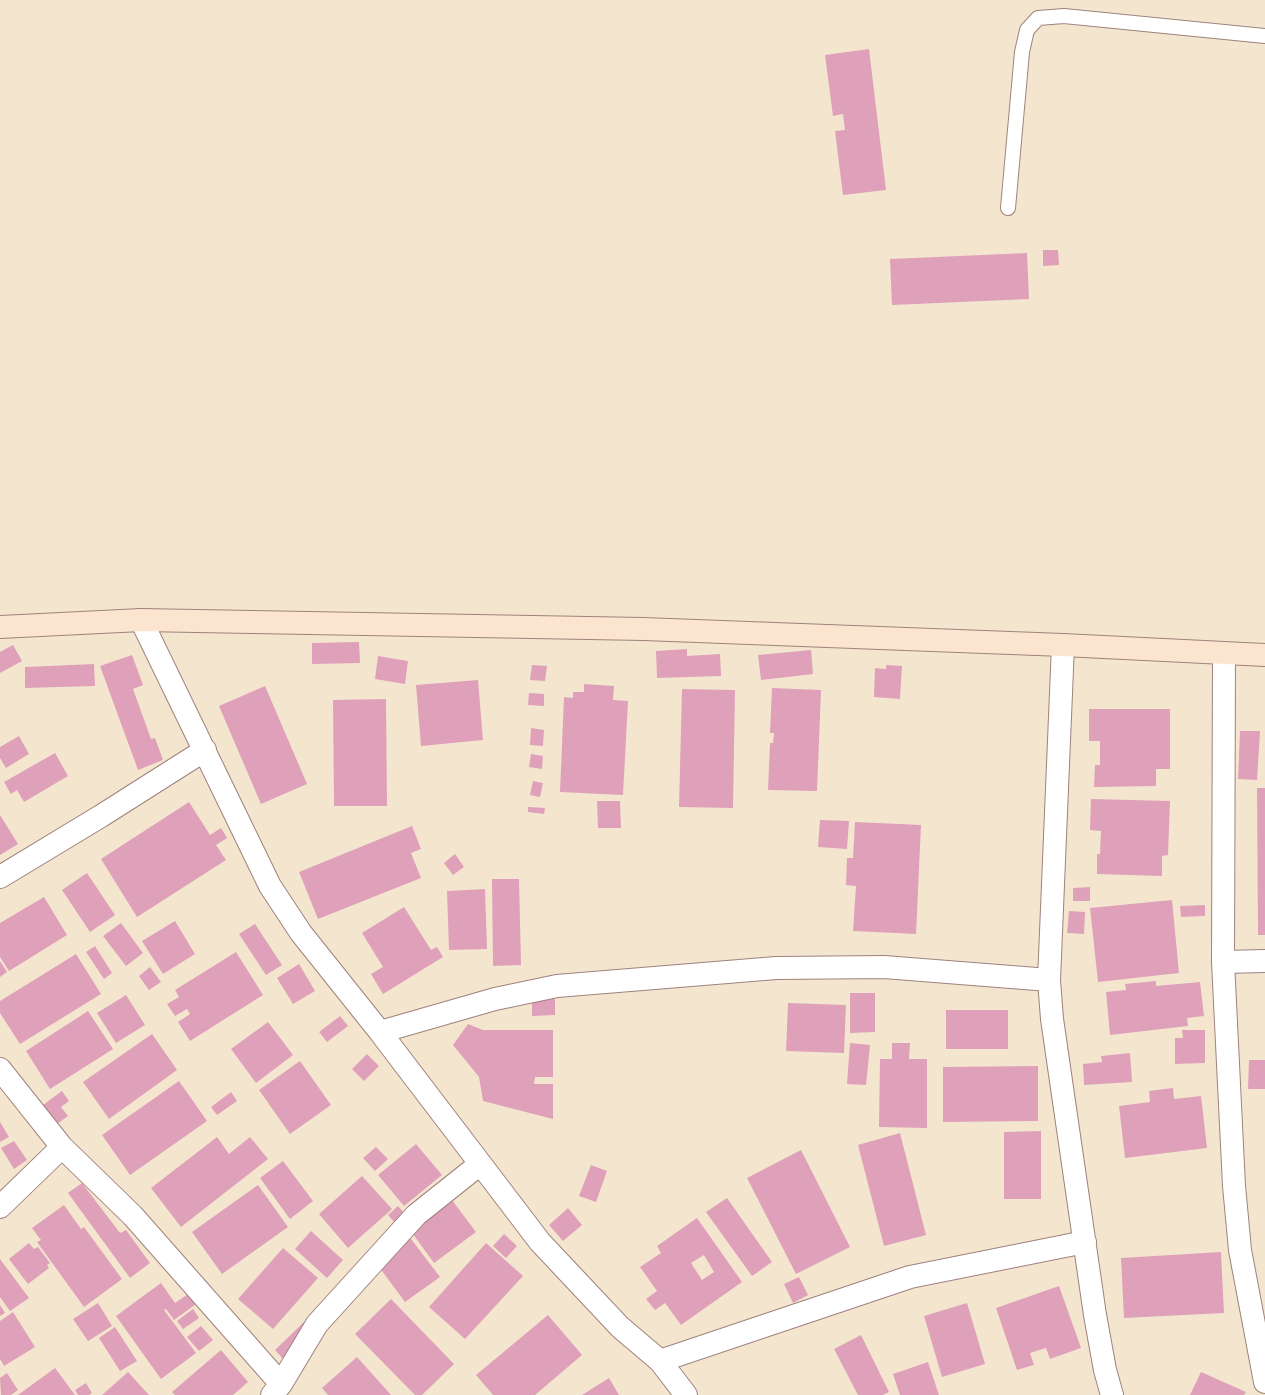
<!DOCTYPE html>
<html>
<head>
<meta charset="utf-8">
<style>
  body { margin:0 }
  canvas { display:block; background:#f4e5cf }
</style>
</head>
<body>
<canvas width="1265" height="1395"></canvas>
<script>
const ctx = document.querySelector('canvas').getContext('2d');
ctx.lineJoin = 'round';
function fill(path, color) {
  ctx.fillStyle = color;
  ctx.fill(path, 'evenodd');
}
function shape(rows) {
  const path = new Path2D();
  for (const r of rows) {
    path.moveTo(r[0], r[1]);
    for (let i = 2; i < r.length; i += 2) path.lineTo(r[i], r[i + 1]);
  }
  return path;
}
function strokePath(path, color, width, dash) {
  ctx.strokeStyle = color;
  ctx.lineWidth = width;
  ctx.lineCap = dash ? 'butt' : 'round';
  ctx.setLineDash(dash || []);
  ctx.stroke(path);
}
const building = shape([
  [869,49,886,190,843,195,835,131,845,130,843,114,833,116,825,55],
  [1043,250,1058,250,1059,265,1043,266],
  [1027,253,1029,299,892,305,890,259],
  [359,642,360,663,312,664,312,643],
  [13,645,22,661,0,673,0,652],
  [687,649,687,656,720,654,721,676,657,678,656,651],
  [811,650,813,674,761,680,758,655],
  [132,655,143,685,133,689,151,739,155,738,163,760,138,770,100,666],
  [378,656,408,661,405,684,375,679],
  [94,664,95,686,25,688,25,667],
  [532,665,547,666,545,681,530,680],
  [886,665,902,666,900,699,874,697,875,668,886,669],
  [478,680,483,740,421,746,416,685],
  [584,684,614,686,613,700,628,701,623,795,560,792,564,697,573,698,573,692,584,692],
  [265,686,307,784,261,804,219,706],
  [772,688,821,690,817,791,768,790,770,743,773,743,774,733,770,733],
  [682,689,735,690,733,808,679,807],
  [529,693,544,694,544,706,528,705],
  [386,699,387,806,334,806,333,700],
  [1089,709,1170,709,1170,769,1156,769,1156,786,1094,787,1095,765,1100,765,1100,741,1089,741],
  [531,728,544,730,543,746,530,745],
  [1240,731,1260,731,1257,780,1238,779],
  [19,736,29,754,6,768,0,758,0,747],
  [55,753,68,776,24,802,17,790,11,794,4,782],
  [531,754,543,756,542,769,529,767],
  [533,781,543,783,540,797,530,795],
  [1257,788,1265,788,1265,935,1258,935],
  [1091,799,1170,801,1168,855,1162,856,1162,876,1097,874,1097,854,1100,854,1101,831,1090,830],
  [597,801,620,801,621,828,598,828],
  [189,802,210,835,221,828,227,838,216,845,226,860,137,917,101,859],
  [528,807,545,808,544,814,528,812],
  [0,815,18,844,0,855],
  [820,820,849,821,847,849,818,847],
  [855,822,921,825,916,934,853,931,856,886,846,885,847,858,853,858],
  [412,826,421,849,411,853,421,878,318,919,299,872],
  [455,854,464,867,453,875,444,863],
  [87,873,115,915,90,932,62,890],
  [492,879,519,879,521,965,493,966],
  [1090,887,1090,901,1073,901,1073,888],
  [485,889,487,949,449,950,447,891],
  [44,897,67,935,9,971,0,957,0,923],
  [1172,900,1179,973,1098,982,1090,908],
  [1205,905,1205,916,1181,917,1180,906],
  [404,907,431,950,437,947,443,957,383,994,371,974,383,967,362,933],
  [1069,911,1085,912,1084,934,1067,933],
  [175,921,195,954,163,974,142,941],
  [121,923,143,953,126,966,103,936],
  [255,924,282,965,266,975,239,934],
  [95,946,112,973,104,979,86,952],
  [236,952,263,995,190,1041,178,1022,190,1014,187,1009,175,1016,167,1004,179,997,175,990],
  [76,954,101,994,20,1044,0,1013,0,1001],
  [0,961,7,972,0,977],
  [299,964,315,991,293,1004,277,978],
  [150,967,161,982,149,990,139,976],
  [1156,981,1156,986,1200,982,1204,1016,1187,1018,1188,1026,1110,1035,1106,992,1126,990,1125,984],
  [850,993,875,993,875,1032,850,1033],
  [126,995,145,1025,116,1043,97,1013],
  [555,999,555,1015,532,1016,532,1000],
  [788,1003,846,1005,844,1053,786,1051],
  [946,1010,1008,1010,1008,1049,946,1049],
  [88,1011,113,1049,50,1089,26,1051],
  [340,1016,348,1026,327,1042,319,1032],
  [268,1022,293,1055,256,1083,231,1049],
  [468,1024,483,1030,553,1030,553,1077,535,1077,534,1084,553,1084,553,1119,483,1101,479,1077,453,1045],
  [1182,1030,1205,1030,1205,1063,1175,1064,1175,1038,1183,1038],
  [152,1034,177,1070,109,1119,83,1082],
  [850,1043,870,1045,866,1085,847,1084],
  [892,1043,910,1043,909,1059,927,1059,927,1128,879,1127,880,1059,892,1059],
  [1130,1053,1132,1082,1084,1085,1083,1064,1102,1062,1101,1056],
  [367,1054,379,1066,364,1081,352,1069],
  [1249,1060,1265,1060,1265,1089,1248,1089],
  [300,1061,331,1105,290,1134,259,1090],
  [1038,1066,1038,1121,943,1122,943,1067],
  [179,1081,207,1121,130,1175,102,1135],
  [1173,1088,1174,1099,1201,1096,1207,1148,1125,1158,1119,1106,1150,1102,1149,1091],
  [62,1091,69,1101,61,1107,68,1116,53,1127,39,1108],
  [231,1092,237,1101,217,1115,211,1107],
  [0,1122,9,1137,0,1142],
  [1041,1131,1041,1199,1004,1199,1004,1132],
  [900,1133,926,1235,884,1246,858,1145],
  [217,1137,229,1154,250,1137,268,1159,181,1227,151,1188],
  [14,1141,27,1160,14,1169,1,1148],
  [416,1144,442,1175,404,1206,378,1175],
  [376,1147,388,1159,375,1171,363,1158],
  [801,1150,850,1247,796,1274,747,1178],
  [283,1161,313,1201,290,1219,260,1178],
  [591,1165,607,1171,596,1202,579,1196],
  [362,1176,392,1209,348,1248,319,1214],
  [82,1183,120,1233,126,1230,150,1263,130,1278,68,1193],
  [258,1185,288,1227,222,1274,192,1232],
  [449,1196,476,1232,434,1263,407,1226],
  [727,1198,772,1262,752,1276,706,1212],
  [64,1205,81,1229,84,1227,122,1279,84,1307,37,1242,41,1240,32,1228],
  [398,1206,406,1215,396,1224,388,1215],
  [568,1208,582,1225,563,1241,549,1225],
  [697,1218,742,1282,681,1325,665,1303,655,1310,646,1299,657,1291,640,1267,661,1253,657,1246],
  [704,1255,714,1272,702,1280,691,1263],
  [311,1231,343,1260,327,1278,295,1249],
  [405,1231,440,1277,405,1302,371,1256],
  [504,1234,517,1246,506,1258,493,1246],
  [29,1243,34,1249,38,1247,50,1263,47,1265,49,1268,28,1284,9,1259],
  [486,1243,523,1276,465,1339,429,1307],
  [283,1248,318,1278,273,1329,238,1299],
  [1221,1252,1224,1313,1124,1318,1121,1258],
  [0,1259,29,1298,10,1311,0,1297],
  [799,1277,808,1295,793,1303,784,1284],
  [161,1283,175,1303,191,1292,199,1302,174,1320,166,1309,164,1310,196,1353,161,1379,116,1316],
  [1059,1286,1081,1348,1050,1359,1046,1348,1030,1353,1034,1365,1017,1370,996,1308],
  [391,1299,454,1364,422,1395,415,1395,355,1334],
  [98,1303,112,1326,88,1341,73,1319],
  [967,1303,985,1364,942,1377,924,1316],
  [0,1305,5,1313,0,1316],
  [193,1309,199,1318,183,1329,177,1321],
  [13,1312,35,1347,4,1366,0,1359,0,1321],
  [548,1315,582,1355,535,1395,493,1395,476,1375],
  [304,1322,315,1332,285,1361,275,1350],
  [201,1326,213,1340,199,1351,187,1337],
  [115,1327,137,1361,120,1371,99,1338],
  [861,1335,889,1392,883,1395,858,1395,834,1349],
  [221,1350,248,1382,233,1395,175,1395,172,1392],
  [357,1357,391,1395,328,1395,322,1388],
  [928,1362,939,1395,900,1395,893,1374],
  [55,1368,75,1395,18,1395],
  [128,1372,149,1395,102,1395],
  [1201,1372,1246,1392,1244,1395,1190,1395],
  [7,1373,18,1390,11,1395,1,1395,0,1378],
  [609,1378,619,1395,582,1395],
  [86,1383,92,1393,89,1395,78,1395,75,1390]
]);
const lane = shape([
  [1008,208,1022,52,1027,30,1038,18,1064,16,1265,36]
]);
const street = shape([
  [141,620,270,886,301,933,380,1032,540,1242,620,1327,660,1361,686,1395],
  [1063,645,1049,980,1052,1019,1095,1315,1105,1370,1112,1395],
  [1224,654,1223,962,1234,1186,1240,1250,1265,1382],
  [0,877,101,816,205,750],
  [1223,962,1265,961],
  [380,1032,495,999,557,986,776,968,884,967,1049,980],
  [0,1069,62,1147,133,1216,281,1384],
  [0,1207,62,1147],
  [660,1361,910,1277,1085,1242],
  [272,1395,281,1384,317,1324,416,1215,480,1164]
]);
const secondary = shape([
  [0,627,141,620,644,629,1063,645,1265,655]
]);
fill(building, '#dfa1b9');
strokePath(lane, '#9f827d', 16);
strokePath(street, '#9f827d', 24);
strokePath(secondary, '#9f827d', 24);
strokePath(lane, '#fff', 14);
strokePath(street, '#fff', 22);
strokePath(secondary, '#fce5d0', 22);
</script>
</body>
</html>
